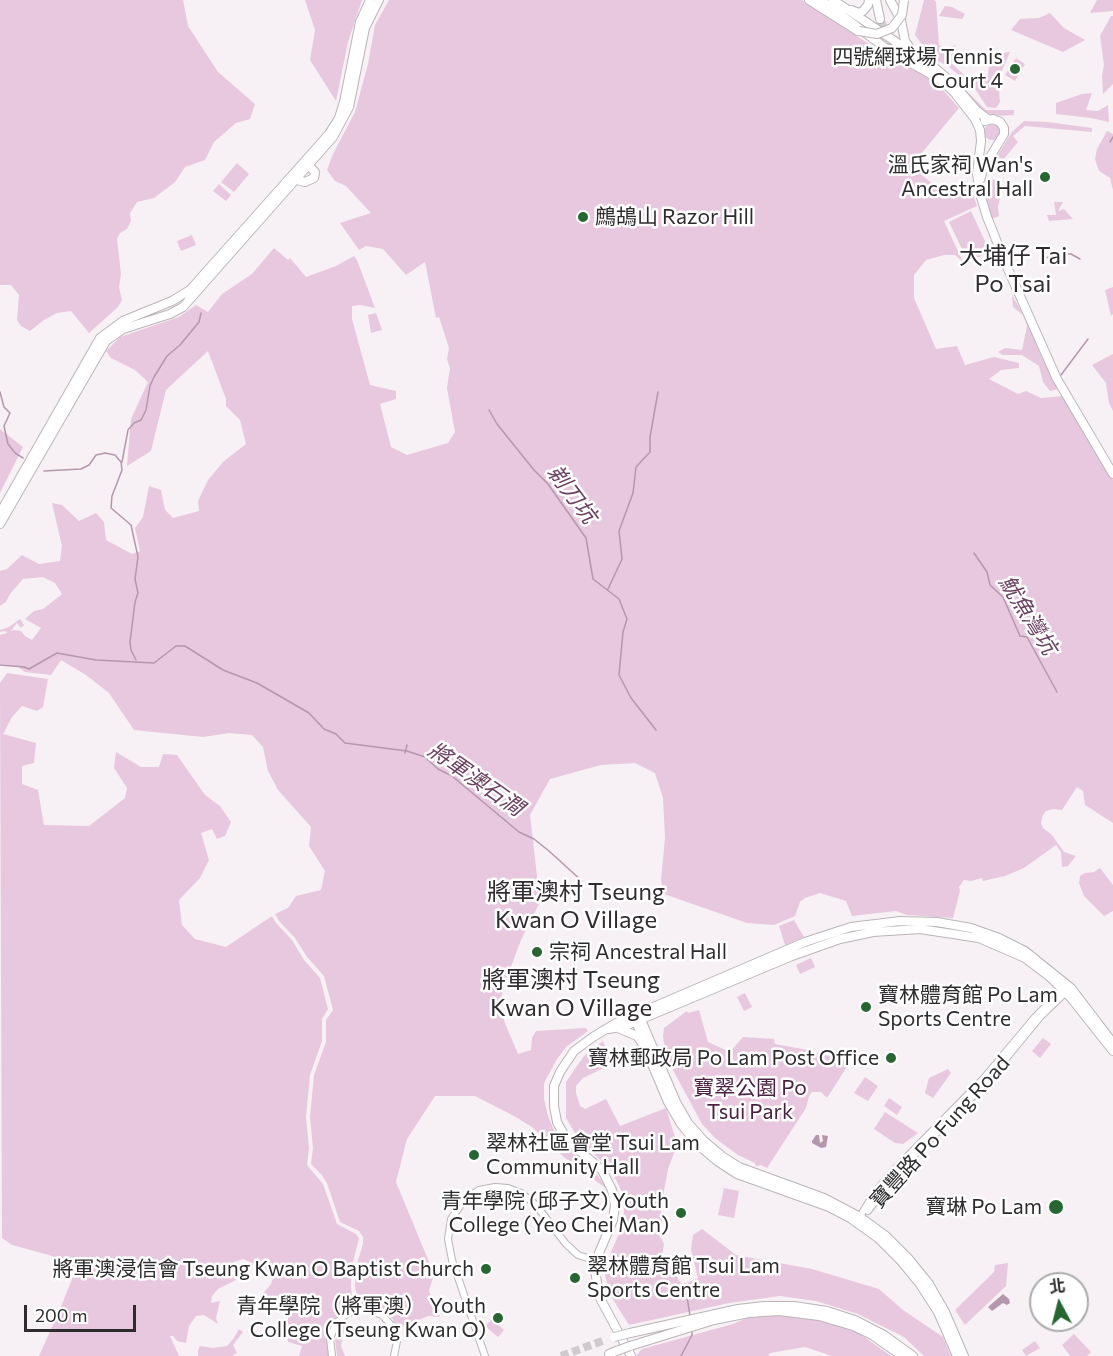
<!DOCTYPE html>
<html>
<head>
<meta charset="utf-8">
<style>
  body { margin:0 }
  #map { position:relative; width:1113px; height:1356px; overflow:hidden; background:#f7f1f5; font-family:Commissioner,"Noto Sans TC",sans-serif }
  canvas { display:block }
  .north { position:absolute; left:1029px; top:1272px; width:60px; height:60px; box-sizing:border-box; background:#fff; border:2px solid #ababab; border-radius:50%; rotate:353deg; font-size:16px; font-weight:700; line-height:24px; text-align:center; color:#2e2c2e }
  .north::after { content:''; display:block; margin:auto; width:21px; height:27px; background:#266731; clip-path:polygon(50% 0,100% 100%,50% 72%,0 100%) }
  .scale { position:absolute; left:24px; top:1305px; width:112px; height:27px; box-sizing:border-box; border:3px solid #2e2c2e; border-top:0; padding-left:8px; font-size:18px; line-height:21px; white-space:nowrap; color:#2e2c2e; -webkit-text-stroke:4px #fff; paint-order:stroke }
</style>
</head>
<body>
<div id="map">
<canvas width="1113" height="1356"></canvas>
<div class="north">北</div>
<div class="scale">200 m</div>
</div>
<script>
const ctx = document.querySelector('canvas').getContext('2d');
ctx.lineJoin = 'round';
function fill(path, color) {
  ctx.fillStyle = color;
  ctx.fill(path, 'evenodd');
}
function shape(rows) {
  const path = new Path2D();
  for (const r of rows) {
    if (r.length === 3) {
      path.moveTo(r[0] + r[2], r[1]);
      path.arc(r[0], r[1], r[2], 0, 2 * Math.PI);
      continue;
    }
    path.moveTo(r[0], r[1]);
    for (let i = 2; i < r.length; i += 2) path.lineTo(r[i], r[i + 1]);
  }
  return path;
}
function strokePath(path, color, width, dash) {
  ctx.strokeStyle = color;
  ctx.lineWidth = width;
  ctx.lineCap = dash ? 'butt' : 'round';
  ctx.setLineDash(dash || []);
  ctx.stroke(path);
}
function label(font, color, halo, rows, align = 'center') {
  ctx.font = font + ' Commissioner,"Noto Sans TC",sans-serif';
  ctx.lineWidth = 5;
  ctx.setLineDash([]);
  ctx.textBaseline = 'middle';
  ctx.strokeStyle = halo;
  ctx.fillStyle = color;
  for (const [text, x, y, turn = 0] of rows) {
    ctx.save();
    ctx.translate(x, y);
    ctx.rotate((+turn || 0) * Math.PI / 180);
    ctx.textAlign = isNaN(turn) ? turn : align;
    if (halo) ctx.strokeText(text, 0, 0);
    ctx.fillText(text, 0, 0);
    ctx.restore();
  }
}
const green = shape([
  [0,0,183,0,188,26,218,72,255,104,250,119,236,123,214,142,205,160,185,167,175,182,154,198,137,202,130,213,131,221,127,229,120,233,117,239,121,274,119,287,122,300,118,307,89,333,71,311,57,313,44,320,30,331,21,326,17,320,19,295,11,285,0,285],
  [305,0,362,0,348,42,336,101,310,60,315,30],
  [389,0,802,0,869,44,860,55,857,55,857,61,877,69,885,55,934,80,959,108,911,166,945,194,955,184,972,191,977,206,944,221,963,262,955,255,944,255,926,260,914,275,914,298,936,349,957,346,965,365,994,357,1019,363,1019,368,1001,370,989,379,1018,394,1026,391,1041,398,1063,396,1113,480,1113,823,1085,805,1083,791,1077,787,1062,810,1053,809,1046,811,1043,815,1041,823,1043,828,1052,835,1064,852,1076,856,1068,866,1062,867,1061,852,1056,845,1024,868,1005,876,983,881,982,878,971,881,964,880,959,887,960,891,953,918,907,915,896,911,852,916,846,901,820,893,805,898,800,902,795,916,774,925,747,923,664,894,661,880,665,838,663,798,655,773,635,763,601,765,550,779,530,815,540,902,521,940,503,988,500,1005,505,1023,518,1054,531,1050,532,1038,536,1031,586,1028,588,1031,566,1047,557,1059,544,1083,544,1099,548,1116,556,1135,596,1173,608,1190,564,1157,532,1127,514,1116,475,1096,435,1096,407,1139,396,1182,434,1274,429,1291,440,1317,428,1316,398,1329,392,1318,383,1311,373,1307,359,1306,355,1286,356,1267,363,1244,363,1237,359,1231,340,1222,327,1183,321,1174,311,1164,313,1148,310,1117,314,1075,326,1042,326,1020,333,1010,324,976,307,957,295,938,279,921,275,914,288,908,296,896,321,890,325,871,309,846,311,827,278,790,268,771,263,747,252,735,229,733,203,737,134,730,109,693,86,675,61,660,51,675,25,672,17,666,0,664,0,635,7,633,5,631,0,632,0,630,9,627,20,619,24,625,21,628,17,623,11,631,14,630,21,631,25,636,32,640,41,628,25,619,34,611,43,609,62,594,55,583,43,577,23,579,10,594,6,602,0,606,0,571,7,569,22,555,39,564,60,561,62,546,52,503,62,505,79,521,96,513,104,522,106,540,132,554,140,551,135,528,143,517,149,486,161,490,165,510,173,518,199,511,198,501,208,480,224,461,246,444,240,420,226,406,226,399,208,351,166,390,151,451,127,466,131,419,148,382,135,370,111,358,106,351,120,337,179,317,196,305,208,312,222,294,252,274,274,248,288,260,290,258,306,277,336,266,354,256,357,260,375,308,360,305,352,306,352,319,370,385,396,391,396,399,380,404,391,447,407,455,448,443,455,432,447,388,450,368,447,359,449,348,439,317,436,318,425,262,406,275,383,249,366,246,359,250,340,223,371,213,346,186,335,181,327,170,333,154,355,112,368,64,375,25],
  [924,0,934,0,936,2,939,45,945,48,955,45,958,53,951,63,972,82,987,79,989,67,995,54,1010,52,998,80,1000,102,996,108,987,107,975,89,948,66,932,58,915,35],
  [1097,0,1113,0,1113,11,1090,13],
  [945,6,952,7,965,14,962,19,939,16],
  [1050,13,1064,28,1085,40,1063,52,1011,30,1020,19,1039,18],
  [1111,16,1113,16,1113,84,1103,94,1102,76,1104,65,1100,36],
  [1016,58,1025,64,1015,81,1005,75],
  [950,75,986,110,1014,110,1014,115,995,116,986,115,980,111],
  [1092,93,1086,110,1098,111,1108,105,1109,122,1091,118,1056,114,1056,103,1082,94],
  [1024,121,1047,122,1092,128,1092,132,1025,126,1013,136,1018,142,1002,161,997,156,1012,132],
  [992,132,8],
  [1107,131,1113,134,1113,190,1110,178,1099,171,1095,159,1097,149],
  [237,163,249,174,234,192,221,182],
  [988,179,996,180,1000,198,998,207,999,216,992,219,984,194],
  [219,184,231,195,226,201,213,191],
  [1054,202,1063,202,1058,211,1064,209,1073,219,1049,221,1047,215,1056,215],
  [971,211,990,252,968,262,949,222],
  [192,235,196,245,181,251,177,241],
  [1113,287,1113,314,1111,316,1105,290],
  [1012,295,1026,319,1042,358,1059,389,1050,391,1043,382,1039,366,1022,355,1003,355,998,352,1005,348,1022,350,1027,326,1023,315,1013,307],
  [376,313,382,330,371,333,368,315],
  [1113,354,1113,411,1109,403,1106,383,1092,365],
  [0,429,23,447,0,493],
  [7,673,48,679,43,707,37,711,22,706,12,717,3,734,36,743,34,763,22,766,22,784,38,790,44,825,89,826,125,798,127,788,114,768,116,752,141,767,159,767,163,754,177,755,205,795,220,806,231,822,225,836,217,839,212,829,201,833,209,860,200,878,179,900,182,925,195,939,226,947,272,916,276,923,292,940,304,960,320,978,328,1009,322,1019,322,1041,310,1075,306,1117,309,1148,307,1165,323,1184,337,1224,356,1234,359,1238,352,1266,351,1286,353,1307,337,1317,331,1328,328,1337,329,1356,299,1356,302,1346,288,1342,288,1312,276,1310,290,1304,287,1300,269,1302,261,1296,271,1284,273,1278,271,1271,243,1259,234,1262,227,1269,228,1273,231,1275,234,1275,236,1280,218,1289,212,1296,211,1303,220,1301,216,1318,218,1324,204,1315,196,1316,189,1326,186,1343,177,1341,173,1336,170,1336,179,1356,39,1356,60,1309,74,1274,74,1268,64,1261,49,1255,12,1245,2,1238,0,683],
  [1100,868,1113,885,1113,911,1104,916,1084,896,1079,883,1080,876,1085,873,1094,872],
  [794,920,804,937,785,945,779,926],
  [811,958,815,967,800,974,796,965],
  [745,993,752,1007,744,1011,737,997],
  [699,1010,708,1042,730,1052,743,1037,774,1039,775,1044,808,1050,850,1062,827,1098,821,1092,812,1092,809,1096,806,1108,767,1168,761,1165,756,1166,755,1163,738,1155,715,1138,702,1124,667,1059,663,1037,664,1028,687,1011,688,1013],
  [1043,1038,1051,1044,1040,1058,1032,1051],
  [603,1041,611,1062,608,1066,583,1078,576,1086,576,1093,580,1106,585,1109,606,1099,620,1126,666,1108,679,1150,674,1153,668,1169,661,1207,662,1226,659,1235,664,1244,661,1261,668,1263,682,1285,698,1278,691,1249,693,1235,702,1229,736,1255,812,1269,879,1289,903,1310,943,1337,951,1356,924,1356,904,1337,858,1314,816,1301,780,1296,729,1303,629,1325,609,1293,605,1275,611,1252,621,1229,624,1211,623,1194,611,1170,579,1140,566,1118,566,1082,584,1056],
  [948,1069,951,1073,933,1098,925,1093,929,1078],
  [865,1077,878,1086,868,1101,854,1093],
  [889,1098,902,1107,897,1115,884,1106],
  [885,1112,918,1133,903,1144,895,1143,874,1129],
  [724,1188,739,1191,734,1218,718,1215],
  [1008,1263,1006,1286,965,1325,955,1310,994,1272,995,1265],
  [782,1315,824,1321,860,1334,891,1356,832,1356,805,1347,770,1353,768,1356,636,1356,642,1349,733,1324,747,1318],
  [492,1319,504,1330,498,1337,485,1326],
  [344,1322,345,1324,341,1346,345,1356,337,1356,335,1340],
  [239,1329,243,1332,233,1345,237,1353,232,1356,198,1356,198,1350,200,1346,213,1348,227,1346,234,1338],
  [1074,1334,1091,1352,1087,1356,1070,1356,1062,1345],
  [1035,1341,1040,1348,1026,1356,1022,1350]
]);
const water = shape([
  [816,1135,819,1135,820,1143,823,1141,822,1135,828,1136,826,1147,821,1148,812,1143,812,1141],
  [1003,1294,1009,1299,1010,1303,1007,1305,1003,1303,992,1311,988,1307]
]);
const stream = shape([
  [1110,142,1113,137],
  [1046,258,1058,254,1071,254,1080,259],
  [1061,375,1088,339],
  [0,392,4,407,10,413,4,426,8,444,15,453,23,458],
  [489,410,497,424,534,470,548,484,586,538,593,579,619,599,627,619,623,632,619,675,631,698,656,730],
  [122,462,128,430,134,423,141,420,146,410,150,386,154,377,167,356,180,345,199,322,201,313],
  [44,471,81,469,89,465,96,455,105,453,115,455,121,462,122,470,112,496,111,508,131,525,138,557,135,579,138,593,135,602,130,642,131,650,136,660],
  [974,553,987,572,990,585,1003,597,1020,636,1027,637,1057,692],
  [608,589,622,559,619,531,633,493,636,467,650,452,650,437,658,392],
  [0,665,24,667,29,669,57,653,96,660,154,663,176,646,185,646,223,670,257,683,309,713,324,729,336,734,345,743,407,751,425,757,438,769,452,776,519,832,534,839,549,851,582,881],
  [405,753,407,745],
  [685,1284,690,1316],
  [681,1356,692,1335,692,1330]
]);
const majorTunnel = shape([
  [880,19,888,37,897,49]
]);
const highwayTunnel = shape([
  [561,1356,605,1340]
]);
const minor = shape([
  [868,1211,895,1175,985,1084,1041,1016,1068,990],
  [859,1218,873,1195,888,1176,984,1078,1035,1017,1065,987],
  [332,1356,330,1338,337,1322,348,1313,365,1309,382,1315,392,1326,397,1341,394,1356],
  [485,1356,452,1260,448,1239,451,1219,465,1199,479,1190,495,1187,508,1188,521,1193,535,1204,566,1244,578,1255,597,1261]
]);
const major = shape([
  [809,0,858,31],
  [821,0,891,52,941,80,954,92,975,119,980,130,981,141,977,174,981,197,987,217,1007,267,1057,379,1113,474],
  [833,0,935,68,954,84,977,111,989,120],
  [876,0,880,19],
  [890,0,901,20,905,41,910,48],
  [851,10,859,13,863,11,868,5,869,0],
  [297,180,305,182,314,178,315,172,309,166],
  [980,180,984,167,1004,134,1004,128,1000,122,993,119,985,121],
  [0,513,100,338,123,321,172,301,190,290,329,134,339,118,344,102,360,22,370,0],
  [0,524,106,341,123,329,170,314,183,307,333,137,349,107,365,28,379,0],
  [639,1015,676,1102,688,1123,703,1140,723,1157,739,1167,824,1198,860,1217,886,1236,908,1258,929,1284,945,1312,964,1356],
  [635,1017,646,1050,668,1102,681,1124,696,1143,717,1161,737,1174,829,1207,850,1218,878,1238,901,1261,920,1284,938,1312,957,1356],
  [618,1028,637,1036,642,1043],
  [609,1029,625,1026,792,956,840,939,873,932,920,929,979,938,1025,958,1050,977,1071,998,1113,1051],
  [631,1356,600,1298,595,1271,599,1253,613,1220,615,1205,612,1190,602,1170,575,1147,563,1133,557,1122,554,1106,554,1086,560,1072,574,1051,593,1037,616,1023,805,942,851,927,900,921,937,922,971,928,999,938,1025,951,1071,988,1113,1043]
]);
const highway = shape([
  [630,1333,738,1309,764,1306,794,1306,827,1311,855,1320,884,1335,913,1356],
  [630,1346,714,1320,749,1313,779,1311,819,1316,853,1326,872,1335,902,1356],
  [609,1354,619,1350]
]);
const majorBridge = shape([
  [859,31,877,34,892,28,902,15,904,0]
]);
const highwayBridge = shape([
  [614,1337,630,1333],
  [619,1350,630,1346]
]);
const markers = [
  [1015,69,6,"#266731"],
  [1045,177,6,"#266731"],
  [583,217,6,"#266731"],
  [537,952,6,"#266731"],
  [866,1007,6,"#266731"],
  [891,1058,6,"#266731"],
  [474,1155,6,"#266731"],
  [1056,1207,8,"#266731"],
  [681,1213,6,"#266731"],
  [486,1269,6,"#266731"],
  [575,1278,6,"#266731"],
  [498,1318,6,"#266731"]
];
const poiNames = [
  ["四號網球場 Tennis",1003,57],
  ["Court 4",1003,81],
  ["溫氏家祠 Wan's",1033,165],
  ["Ancestral Hall",1033,189],
  ["鷓鴣山 Razor Hill",595,217,"left"],
  ["宗祠 Ancestral Hall",549,952,"left"],
  ["寶林體育館 Po Lam",878,995,"left"],
  ["Sports Centre",878,1019,"left"],
  ["寶林郵政局 Po Lam Post Office",879,1058],
  ["翠林社區會堂 Tsui Lam",486,1143,"left"],
  ["Community Hall",486,1167,"left"],
  ["青年學院 (邱子文) Youth",669,1201],
  ["College (Yeo Chei Man)",669,1225],
  ["寶琳 Po Lam",1042,1207],
  ["翠林體育館 Tsui Lam",587,1266,"left"],
  ["Sports Centre",587,1290,"left"],
  ["將軍澳浸信會 Tseung Kwan O Baptist Church",474,1269],
  ["青年學院（將軍澳） Youth",486,1306],
  ["College (Tseung Kwan O)",486,1330]
];
const parkNames = [
  ["寶翠公園 Po",750,1088],
  ["Tsui Park",750,1112]
];
const streetNames = [
  ["寶豐路 Po Fung Road",940,1132,-48]
];
const waterNames = [
  ["剃刀坑",572,494,53],
  ["魷魚灣坑",1028,615,58],
  ["將軍澳石澗",476,779,35]
];
const quarterNames = [
  ["大埔仔 Tai",1013,256],
  ["Po Tsai",1013,284],
  ["將軍澳村 Tseung",576,892],
  ["Kwan O Village",576,920],
  ["將軍澳村 Tseung",571,980],
  ["Kwan O Village",571,1008]
];
fill(green, '#e7c8de');
fill(water, '#b597ad');
strokePath(stream, '#b597ad', 1.5);
strokePath(majorTunnel, '#cfcacd', 8, [8, 4]);
strokePath(highwayTunnel, '#cfcacd', 8, [8, 4]);
strokePath(minor, '#bab4b8', 8);
strokePath(major, '#bab4b8', 10);
strokePath(highway, '#bab4b8', 10);
strokePath(minor, '#fff', 6);
strokePath(major, '#fff', 8);
strokePath(highway, '#fff', 8);
strokePath(majorBridge, '#bab4b8', 10, []);
strokePath(highwayBridge, '#bab4b8', 10, []);
strokePath(majorBridge, '#fff', 8);
strokePath(highwayBridge, '#fff', 8);
for (const [x, y, r, color] of markers) {
  const dot = new Path2D();
  dot.arc(x, y, r, 0, 2 * Math.PI);
  ctx.fillStyle = color;
  ctx.fill(dot);
  strokePath(dot, '#fff', 2);
}
label('21px', '#2e2c2e', '#fff', poiNames, 'right');
label('21px', '#4b2242', '#fff', parkNames);
label('21px', '#2e2c2e', '#fff', streetNames);
label('italic 22px', '#6c4061', '#fff', waterNames);
label('24px', '#312c30', '#fff', quarterNames);
</script>
</body>
</html>
